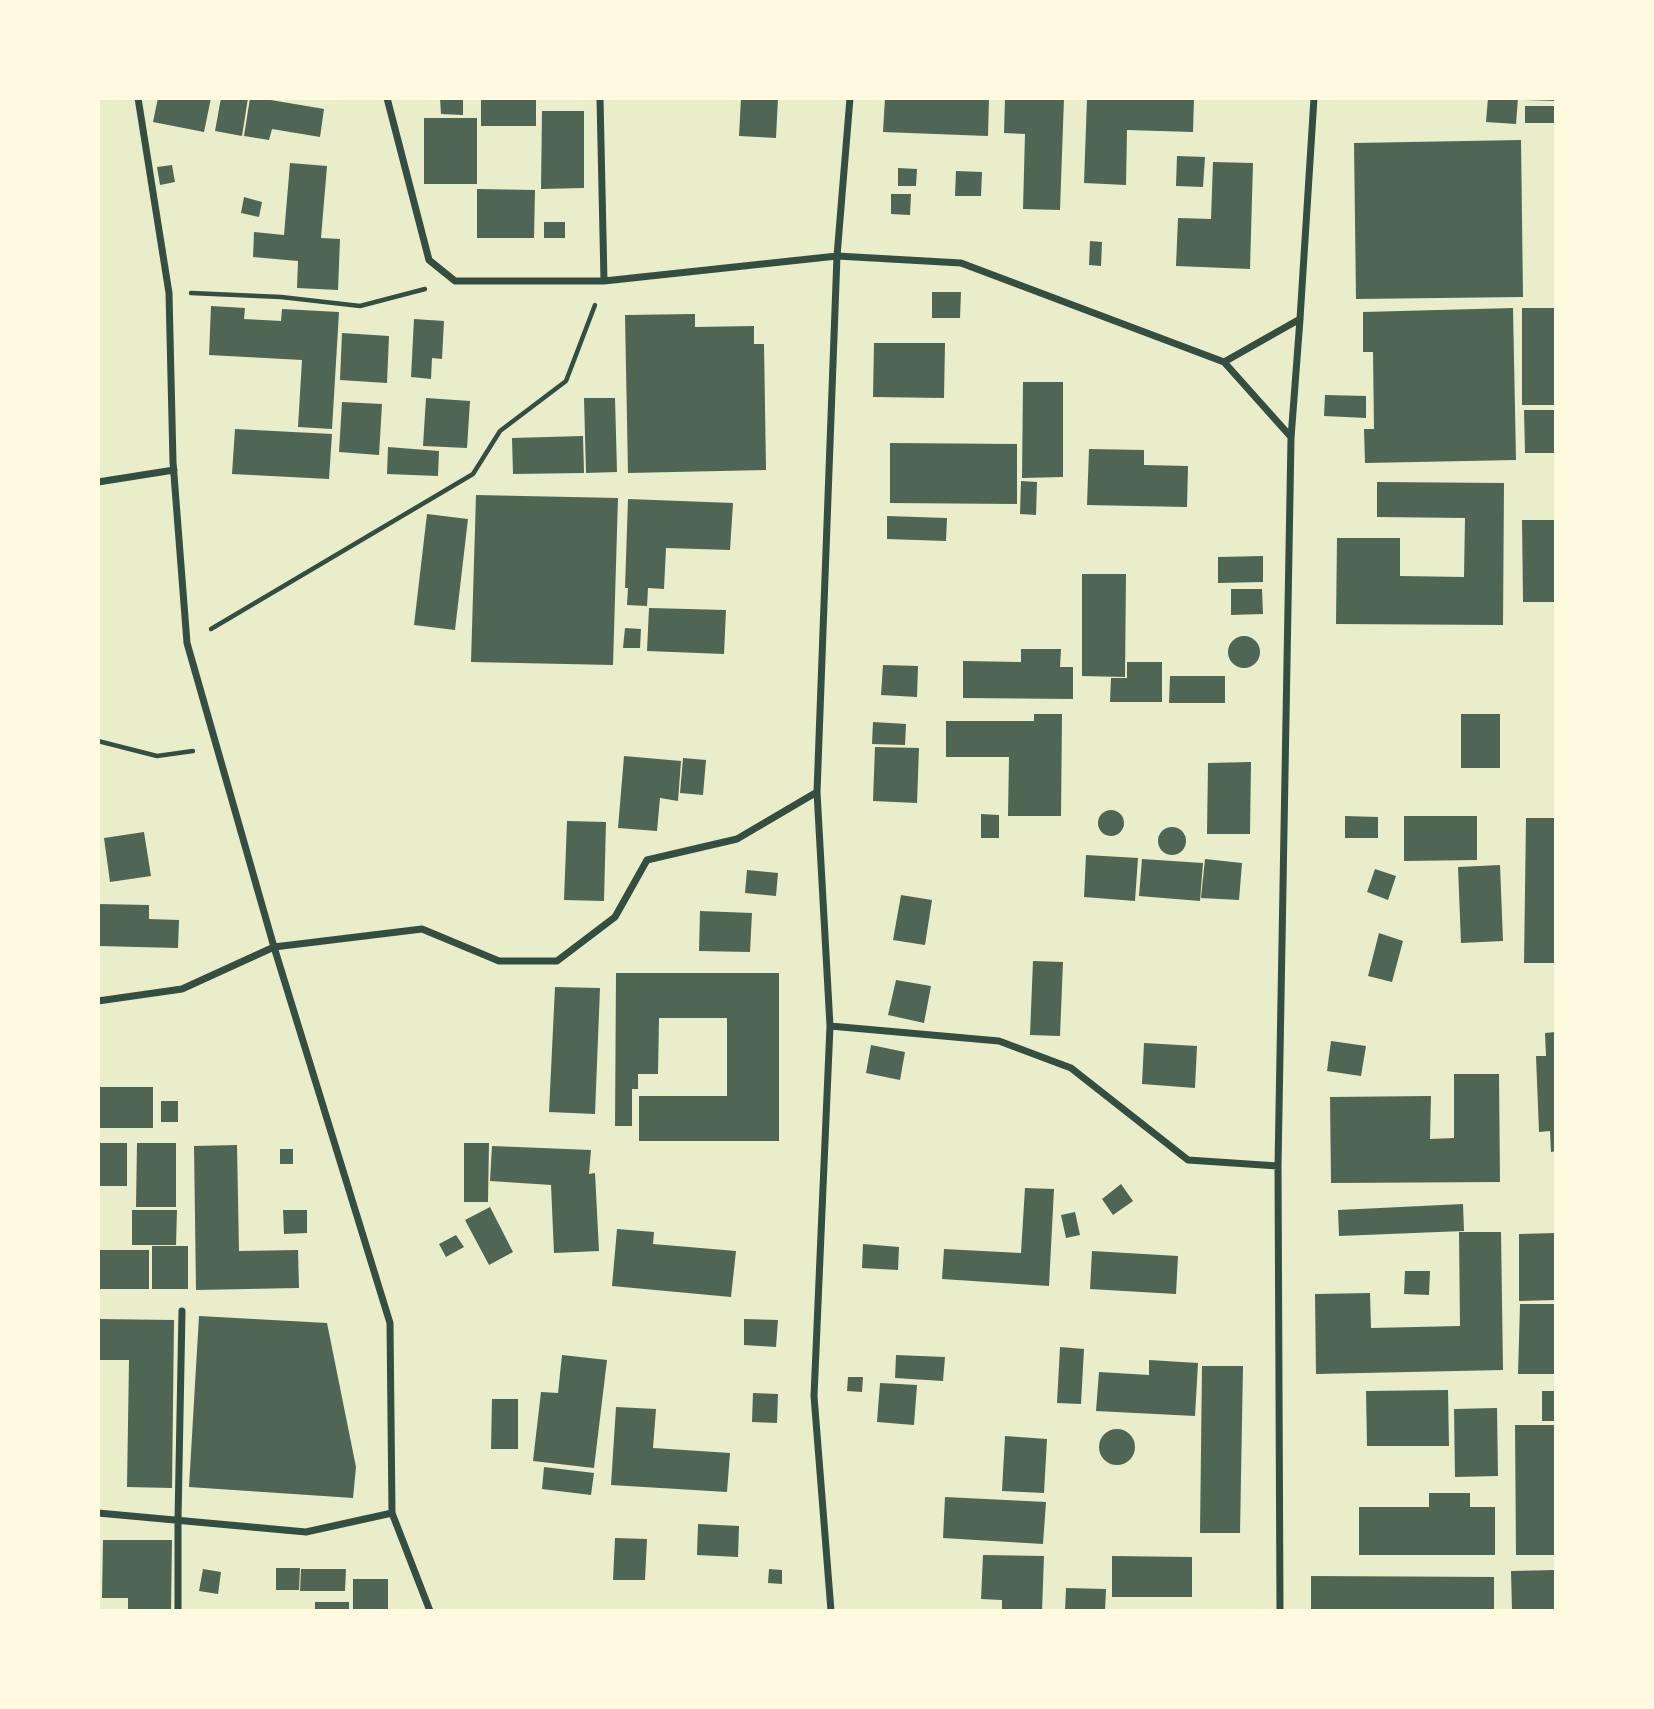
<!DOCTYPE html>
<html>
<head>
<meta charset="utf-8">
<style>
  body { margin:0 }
  #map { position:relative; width:1654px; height:1709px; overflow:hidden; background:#e9edc9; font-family:Mulish,sans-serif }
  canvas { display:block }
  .frame { position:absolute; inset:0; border:100px solid #fefae0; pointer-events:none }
</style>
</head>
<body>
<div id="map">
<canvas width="1654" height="1709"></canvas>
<div class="frame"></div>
</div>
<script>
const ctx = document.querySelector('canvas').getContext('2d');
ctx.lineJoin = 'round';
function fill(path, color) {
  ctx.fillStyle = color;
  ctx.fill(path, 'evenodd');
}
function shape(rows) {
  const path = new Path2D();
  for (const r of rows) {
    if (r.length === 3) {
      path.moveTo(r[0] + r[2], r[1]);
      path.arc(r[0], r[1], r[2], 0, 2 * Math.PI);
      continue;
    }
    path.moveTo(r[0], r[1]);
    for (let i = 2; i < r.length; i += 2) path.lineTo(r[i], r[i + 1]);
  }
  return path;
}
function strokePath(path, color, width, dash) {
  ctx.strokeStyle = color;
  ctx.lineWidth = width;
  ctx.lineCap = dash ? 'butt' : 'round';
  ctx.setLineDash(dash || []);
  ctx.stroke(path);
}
const building = shape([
  [158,98,211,98,204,132,153,122],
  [221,98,248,98,242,136,215,131],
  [250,98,259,98,324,109,320,137,272,129,269,140,244,136],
  [440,98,463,98,463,115,441,114],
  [481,98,536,98,536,126,481,126],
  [741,98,778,98,776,138,739,136],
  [885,98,989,98,988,136,883,132],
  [1005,98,1064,98,1060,210,1023,209,1025,134,1004,133],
  [1087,98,1194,98,1193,132,1127,130,1126,185,1084,183],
  [1488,98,1518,98,1516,124,1486,122],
  [1524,98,1556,98,1556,101,1524,100],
  [1525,106,1556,106,1556,123,1525,123],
  [542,111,584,111,584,188,541,189],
  [424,118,477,118,477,184,424,184],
  [1521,140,1523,297,1356,299,1354,143],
  [1177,156,1205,157,1203,187,1176,186],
  [1213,162,1253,163,1250,269,1176,266,1178,218,1211,219],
  [290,163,327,166,321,238,340,239,338,290,297,288,298,261,253,257,254,232,284,235],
  [172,165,175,182,160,185,157,167],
  [898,168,917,169,916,186,898,186],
  [956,171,982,172,981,196,955,196],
  [477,189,535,190,534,238,477,238],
  [891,194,911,194,910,215,891,214],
  [244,197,262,202,259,217,241,213],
  [544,222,565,222,565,238,544,238],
  [1090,241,1102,242,1101,266,1089,265],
  [932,292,961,292,960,318,932,318],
  [211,306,245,308,244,319,281,321,282,309,339,312,332,429,298,427,302,360,209,355],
  [1513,308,1516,460,1365,463,1364,429,1374,429,1373,352,1363,352,1363,312],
  [1522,308,1556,308,1556,405,1522,405],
  [695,314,695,327,754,326,754,344,764,344,766,470,628,473,625,315],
  [414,319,444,321,442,359,432,358,431,379,411,377],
  [342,333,389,336,387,383,340,380],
  [874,343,945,343,944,398,873,397],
  [1023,382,1063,382,1063,477,1022,478],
  [1325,395,1366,396,1366,418,1324,416],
  [426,398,470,401,467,448,423,446],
  [584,398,615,398,617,472,586,473],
  [342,402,382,404,379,455,339,452],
  [1524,410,1556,410,1556,453,1525,453],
  [235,429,332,434,329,479,232,474],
  [583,436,584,473,513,474,512,438],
  [890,443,1017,444,1017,504,890,503],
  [388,447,439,451,438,476,387,474],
  [1089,449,1144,450,1144,465,1188,466,1187,507,1087,505],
  [1021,481,1037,482,1036,515,1020,514],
  [1377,482,1504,483,1503,625,1336,624,1337,538,1400,538,1400,576,1464,577,1465,518,1377,517],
  [476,495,618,498,613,665,471,662],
  [628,499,733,503,730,550,666,548,664,589,648,588,647,606,627,605,628,588,625,588],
  [427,514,468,519,455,630,414,625],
  [887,516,947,518,946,541,887,539],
  [1522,520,1556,520,1556,602,1523,602],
  [1263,556,1263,582,1218,583,1218,557],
  [1082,574,1126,574,1125,677,1082,676],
  [1231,589,1262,589,1263,614,1231,615],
  [649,608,726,610,724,654,647,651],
  [625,628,641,629,640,648,623,648],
  [1244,652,16],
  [1021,649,1061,649,1060,667,1073,667,1073,699,963,698,963,661,1021,662],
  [1127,662,1162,662,1162,702,1110,702,1111,678,1127,678],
  [883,665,918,666,917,697,881,695],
  [1170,676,1225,676,1225,703,1169,703],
  [1034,714,1062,714,1061,816,1008,816,1009,757,946,757,946,721,1034,721],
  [1461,714,1500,714,1500,768,1461,768],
  [873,722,906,724,905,745,872,744],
  [875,747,919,748,917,803,873,801],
  [624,756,681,761,678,801,660,798,657,831,618,828],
  [683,758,706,760,703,795,680,793],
  [1251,762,1250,834,1207,834,1208,763],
  [1111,823,13],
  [981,814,999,815,999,838,981,838],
  [1345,816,1378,817,1378,838,1345,838],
  [1404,816,1477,816,1477,860,1404,861],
  [1526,818,1556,818,1556,963,1524,963],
  [567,821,606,822,604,901,564,900],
  [1172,841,14],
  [144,832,151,876,110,882,104,838],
  [1086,855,1138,858,1135,901,1084,897],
  [1142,859,1203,863,1200,901,1139,896],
  [1205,859,1242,863,1239,900,1201,898],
  [1500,865,1503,941,1461,943,1458,867],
  [1375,869,1396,876,1388,900,1367,892],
  [747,870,778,873,776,896,745,893],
  [901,895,932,900,925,945,893,940],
  [98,904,149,905,149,919,179,920,178,948,98,946],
  [700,911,752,913,750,952,699,951],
  [1379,933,1403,941,1392,982,1368,976],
  [1033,961,1063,962,1060,1036,1030,1035],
  [616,973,779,973,779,1141,639,1141,639,1096,727,1096,727,1018,659,1018,658,1074,638,1074,638,1089,632,1089,632,1126,615,1126],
  [896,980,931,986,924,1023,888,1015],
  [555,987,600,988,595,1114,549,1112],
  [1556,1032,1556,1151,1551,1152,1550,1131,1539,1132,1536,1056,1546,1056,1545,1033],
  [1331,1041,1366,1046,1361,1076,1327,1071],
  [1144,1043,1197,1046,1195,1088,1142,1084],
  [871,1045,905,1052,900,1080,866,1073],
  [1454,1074,1499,1074,1500,1182,1331,1183,1330,1097,1431,1096,1430,1139,1454,1138],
  [98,1087,153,1087,153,1128,98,1128],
  [161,1101,178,1101,178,1122,161,1122],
  [98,1143,127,1143,127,1186,98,1186],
  [137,1143,176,1143,176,1207,136,1207],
  [464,1143,489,1143,488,1202,464,1202],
  [237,1145,239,1251,298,1250,299,1288,196,1290,194,1146],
  [492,1146,591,1150,589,1174,595,1173,599,1251,554,1253,551,1185,490,1181],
  [280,1149,293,1149,293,1164,280,1164],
  [1121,1184,1133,1201,1113,1215,1102,1199],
  [1025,1188,1054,1189,1049,1286,942,1279,944,1249,1021,1253],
  [1463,1204,1464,1231,1339,1236,1338,1210],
  [490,1207,513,1252,489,1265,465,1220],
  [132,1210,177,1210,176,1245,132,1245],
  [283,1210,307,1210,307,1233,284,1234],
  [1075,1212,1080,1235,1066,1238,1061,1215],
  [617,1229,654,1232,653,1244,736,1251,731,1297,612,1286],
  [1459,1232,1501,1232,1503,1370,1316,1374,1315,1294,1370,1293,1371,1328,1460,1326],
  [1556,1233,1556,1300,1519,1301,1519,1234],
  [456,1235,464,1247,446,1257,439,1244],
  [863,1244,899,1247,898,1270,862,1268],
  [152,1246,188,1246,188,1289,152,1289],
  [98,1250,149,1250,149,1289,98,1289],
  [1092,1251,1178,1256,1176,1294,1090,1289],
  [1405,1271,1430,1271,1429,1295,1404,1294],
  [1520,1304,1556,1304,1556,1374,1518,1374],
  [199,1316,327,1323,356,1467,353,1498,189,1487],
  [98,1319,174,1320,172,1488,127,1487,129,1360,98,1360],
  [744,1319,778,1320,776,1347,744,1345],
  [1060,1347,1084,1349,1081,1404,1057,1403],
  [562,1355,607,1360,594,1468,533,1461,541,1392,558,1393],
  [896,1355,945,1357,943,1381,895,1378],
  [1149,1360,1198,1363,1195,1416,1096,1411,1099,1372,1149,1375],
  [1202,1366,1243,1366,1240,1533,1200,1533],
  [848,1377,863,1377,862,1392,847,1391],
  [880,1383,917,1385,914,1425,877,1422],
  [1448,1390,1449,1446,1367,1446,1366,1391],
  [1542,1391,1556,1391,1556,1421,1542,1421],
  [753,1393,778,1394,777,1423,752,1422],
  [492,1399,518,1399,518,1449,491,1449],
  [616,1407,656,1409,653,1448,730,1453,727,1492,611,1485],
  [1497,1408,1498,1476,1455,1477,1454,1409],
  [1515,1425,1556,1425,1556,1555,1516,1555],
  [1117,1447,18],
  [1005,1436,1047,1439,1044,1493,1002,1491],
  [544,1467,594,1473,591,1495,542,1489],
  [1429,1493,1470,1493,1470,1507,1495,1507,1495,1555,1359,1555,1359,1507,1429,1507],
  [945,1497,1046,1502,1043,1544,943,1538],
  [698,1524,739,1526,738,1557,697,1555],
  [615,1538,647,1539,645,1580,613,1580],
  [103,1540,172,1540,171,1611,128,1611,128,1598,102,1598],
  [983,1555,1044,1556,1042,1611,1002,1611,1002,1600,981,1599],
  [1112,1556,1192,1557,1192,1597,1112,1597],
  [276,1568,300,1568,299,1590,276,1590],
  [203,1569,221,1572,218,1594,199,1591],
  [301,1569,346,1569,345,1591,300,1591],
  [769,1569,782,1570,782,1584,768,1583],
  [1556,1570,1556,1611,1512,1611,1511,1571],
  [1311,1576,1494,1577,1494,1611,1311,1611],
  [353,1579,388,1579,388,1609,353,1609],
  [1066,1588,1106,1589,1105,1611,1065,1611],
  [315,1602,349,1602,349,1611,315,1611]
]);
const path = shape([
  [191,293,281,297,360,306,425,289],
  [211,629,473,474,500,431,566,381,595,305],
  [98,741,157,756,193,751]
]);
const minor = shape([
  [138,98,169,293,173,462,187,643,274,947,390,1323,392,1513,430,1611],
  [387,98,429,260,455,281,604,281,837,256,961,263,1224,362,1300,319],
  [600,98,604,281],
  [1224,362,1291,437],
  [98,482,174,470],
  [98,1001,182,989,274,947,422,929,499,961,557,961,615,917,647,860,737,839,817,792],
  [830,1026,999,1041,1071,1068,1188,1160,1278,1166],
  [98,1513,306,1532,392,1513],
  [178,1611,178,1520,182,1311],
  [831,1611,814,1396,830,1026,817,792,837,256,850,98],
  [1280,1611,1278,1166,1291,438,1300,319,1314,98]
]);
fill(building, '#4f6655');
strokePath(path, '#344e41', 4.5);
strokePath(minor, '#344e41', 7);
</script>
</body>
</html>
